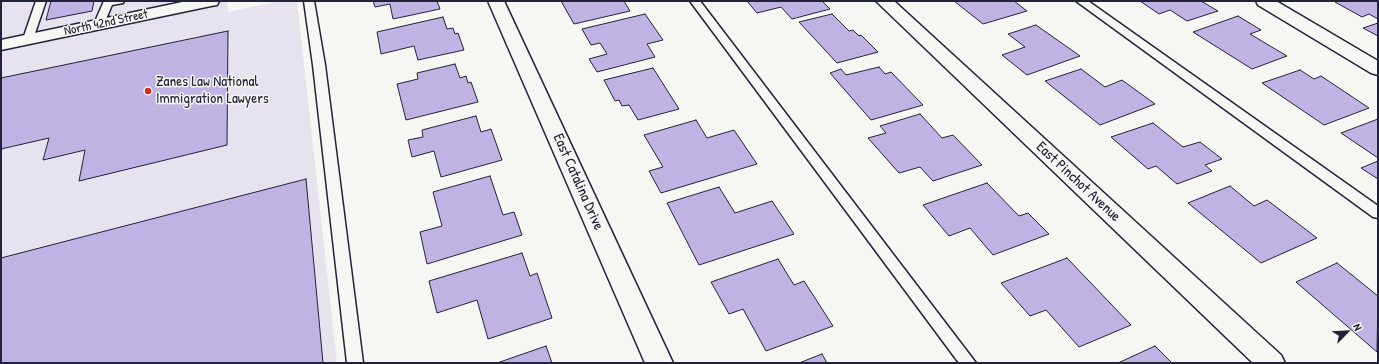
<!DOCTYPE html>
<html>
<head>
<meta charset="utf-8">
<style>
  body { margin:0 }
  #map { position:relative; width:1379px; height:364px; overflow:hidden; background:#f6f6f2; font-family:"Patrick Hand",sans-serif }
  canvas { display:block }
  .frame { position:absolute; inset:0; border:2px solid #22223b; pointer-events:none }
  .north { position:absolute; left:1327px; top:312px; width:40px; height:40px; -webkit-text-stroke:3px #f6f6f2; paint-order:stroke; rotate:66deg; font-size:11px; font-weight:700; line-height:16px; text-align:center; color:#22223b }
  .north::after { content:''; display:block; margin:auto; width:14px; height:18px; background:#22223b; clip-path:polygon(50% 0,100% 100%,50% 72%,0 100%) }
</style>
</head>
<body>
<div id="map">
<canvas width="1379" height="364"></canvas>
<div class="frame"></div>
<div class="north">N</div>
</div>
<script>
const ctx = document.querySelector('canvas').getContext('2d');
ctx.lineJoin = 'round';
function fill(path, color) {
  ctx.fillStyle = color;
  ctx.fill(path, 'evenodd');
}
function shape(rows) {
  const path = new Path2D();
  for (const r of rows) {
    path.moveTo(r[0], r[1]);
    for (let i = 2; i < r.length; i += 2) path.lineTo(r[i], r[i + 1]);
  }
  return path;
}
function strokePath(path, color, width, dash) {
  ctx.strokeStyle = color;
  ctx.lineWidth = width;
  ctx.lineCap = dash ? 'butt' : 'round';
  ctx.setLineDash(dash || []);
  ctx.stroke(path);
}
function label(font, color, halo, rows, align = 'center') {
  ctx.font = font + ' "Patrick Hand",sans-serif';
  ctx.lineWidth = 3;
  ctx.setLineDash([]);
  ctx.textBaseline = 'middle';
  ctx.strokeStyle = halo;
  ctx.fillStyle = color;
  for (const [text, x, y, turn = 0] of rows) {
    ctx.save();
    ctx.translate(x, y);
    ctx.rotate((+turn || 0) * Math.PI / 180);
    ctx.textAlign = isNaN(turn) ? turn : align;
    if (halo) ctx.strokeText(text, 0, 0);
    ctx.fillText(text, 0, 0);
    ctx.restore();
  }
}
const built = shape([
  [1,1,227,1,228,12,280,1,297,1,337,363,1,363]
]);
const building = shape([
  [51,1,94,1,92,11,46,20,51,1],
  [373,1,437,1,440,9,393,19,390,4,375,7,373,1],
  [561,1,624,1,630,11,574,24,561,1],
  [747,1,822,1,830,9,792,19,781,7,757,13,747,1],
  [954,1,1014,1,1027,11,983,24,954,1],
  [1140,1,1201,1,1218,11,1187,21,1170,10,1159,14,1140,1],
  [1339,1,1378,1,1378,19,1369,14,1362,17,1335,2,1339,1],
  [645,14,663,40,647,44,655,57,597,72,589,59,607,54,600,43,591,45,582,29,645,14],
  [832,14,849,31,853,30,859,36,861,35,878,52,837,63,799,22,832,14],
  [1238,16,1261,30,1250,34,1287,56,1252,69,1193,32,1238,16],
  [443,17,447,29,453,28,455,34,458,33,464,50,418,60,414,46,381,54,377,32,443,17],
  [1378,23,1378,36,1363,28,1378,23],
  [1036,25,1080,56,1027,75,1002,55,1025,47,1008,34,1036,25],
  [228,31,227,145,79,181,85,150,43,160,49,138,1,149,1,78,228,31],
  [455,64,460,78,466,76,468,83,471,82,478,102,406,120,397,84,418,79,417,73,455,64],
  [879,67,885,74,891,72,923,105,871,120,830,73,841,69,846,75,879,67],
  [653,68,679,109,638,120,629,105,622,106,619,100,615,101,604,80,653,68],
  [1081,69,1105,87,1122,80,1155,104,1100,125,1045,81,1081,69],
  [1300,70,1314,79,1321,76,1369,108,1324,125,1262,83,1300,70],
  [920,114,942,138,953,135,982,165,933,181,920,167,899,173,868,138,886,133,880,126,920,114],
  [476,116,481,132,491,129,502,160,441,177,434,151,412,157,408,140,423,137,422,130,476,116],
  [1378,119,1378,158,1341,133,1378,119],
  [696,120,707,138,734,130,757,164,661,193,649,171,663,167,644,135,696,120],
  [1153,123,1183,147,1200,142,1222,159,1205,165,1212,171,1177,184,1156,166,1148,169,1111,137,1153,123],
  [1378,161,1378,179,1361,168,1378,161],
  [490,176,503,215,514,212,522,235,427,264,420,232,442,226,433,192,490,176],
  [306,179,323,363,1,363,1,258,306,179],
  [987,183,1019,216,1028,213,1049,234,993,255,970,228,949,236,923,205,987,183],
  [1230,186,1254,206,1267,200,1317,238,1261,263,1188,203,1230,186],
  [719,187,735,213,772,201,794,234,699,265,667,203,719,187],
  [522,253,530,276,537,273,552,318,488,339,477,300,437,313,429,281,522,253],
  [1067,258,1131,325,1079,347,1046,310,1030,316,1001,283,1067,258],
  [778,259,794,285,804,281,833,326,766,351,743,309,729,314,711,282,778,259],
  [1337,263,1378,296,1377,352,1296,282,1337,263],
  [546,346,552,363,497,363,546,346],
  [1155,346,1172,363,1118,363,1155,346],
  [822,354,827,363,799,363,822,354]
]);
const service = shape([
  [36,1,46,1,33,39,28,42,23,39,36,1],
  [104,1,124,1,123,3,112,5,103,26,95,26,94,24,104,1],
  [304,1,314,1,325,65,363,363,347,363,313,65,304,1],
  [690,1,700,1,976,363,959,363,690,1],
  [1076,1,1088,1,1378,206,1378,218,1373,217,1076,1]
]);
const minor = shape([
  [187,1,219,1,217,5,211,6,1,50,1,40,187,1],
  [488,1,504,1,673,363,645,363,488,1],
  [876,1,894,1,1281,355,1285,363,1253,363,876,1],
  [1256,1,1276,1,1378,61,1378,75,1371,73,1258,5,1256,1]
]);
const markers = [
  [148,91,4,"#c8321e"]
];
const farStreetnames = [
  ["North 42nd Street",106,23,-12]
];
const poiNames = [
  ["Zanes Law National",156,82],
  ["Immigration Lawyers",156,99]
];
const streetNames = [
  ["East Catalina Drive",578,182,66],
  ["East Pinchot Avenue",1078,182,43]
];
fill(built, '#e6e2ee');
fill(building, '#c0b3e4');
strokePath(building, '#22223b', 1);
strokePath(service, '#22223b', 3);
strokePath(minor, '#22223b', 3);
fill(service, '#f6f6f2');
fill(minor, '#f6f6f2');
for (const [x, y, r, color] of markers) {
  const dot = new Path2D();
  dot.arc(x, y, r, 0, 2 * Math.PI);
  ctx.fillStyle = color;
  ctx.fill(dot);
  strokePath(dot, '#f6f6f2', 1.5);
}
label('13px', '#22223b', '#f6f6f2', farStreetnames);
label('15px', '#22223b', '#f6f6f2', poiNames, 'left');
label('15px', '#22223b', '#f6f6f2', streetNames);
</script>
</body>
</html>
